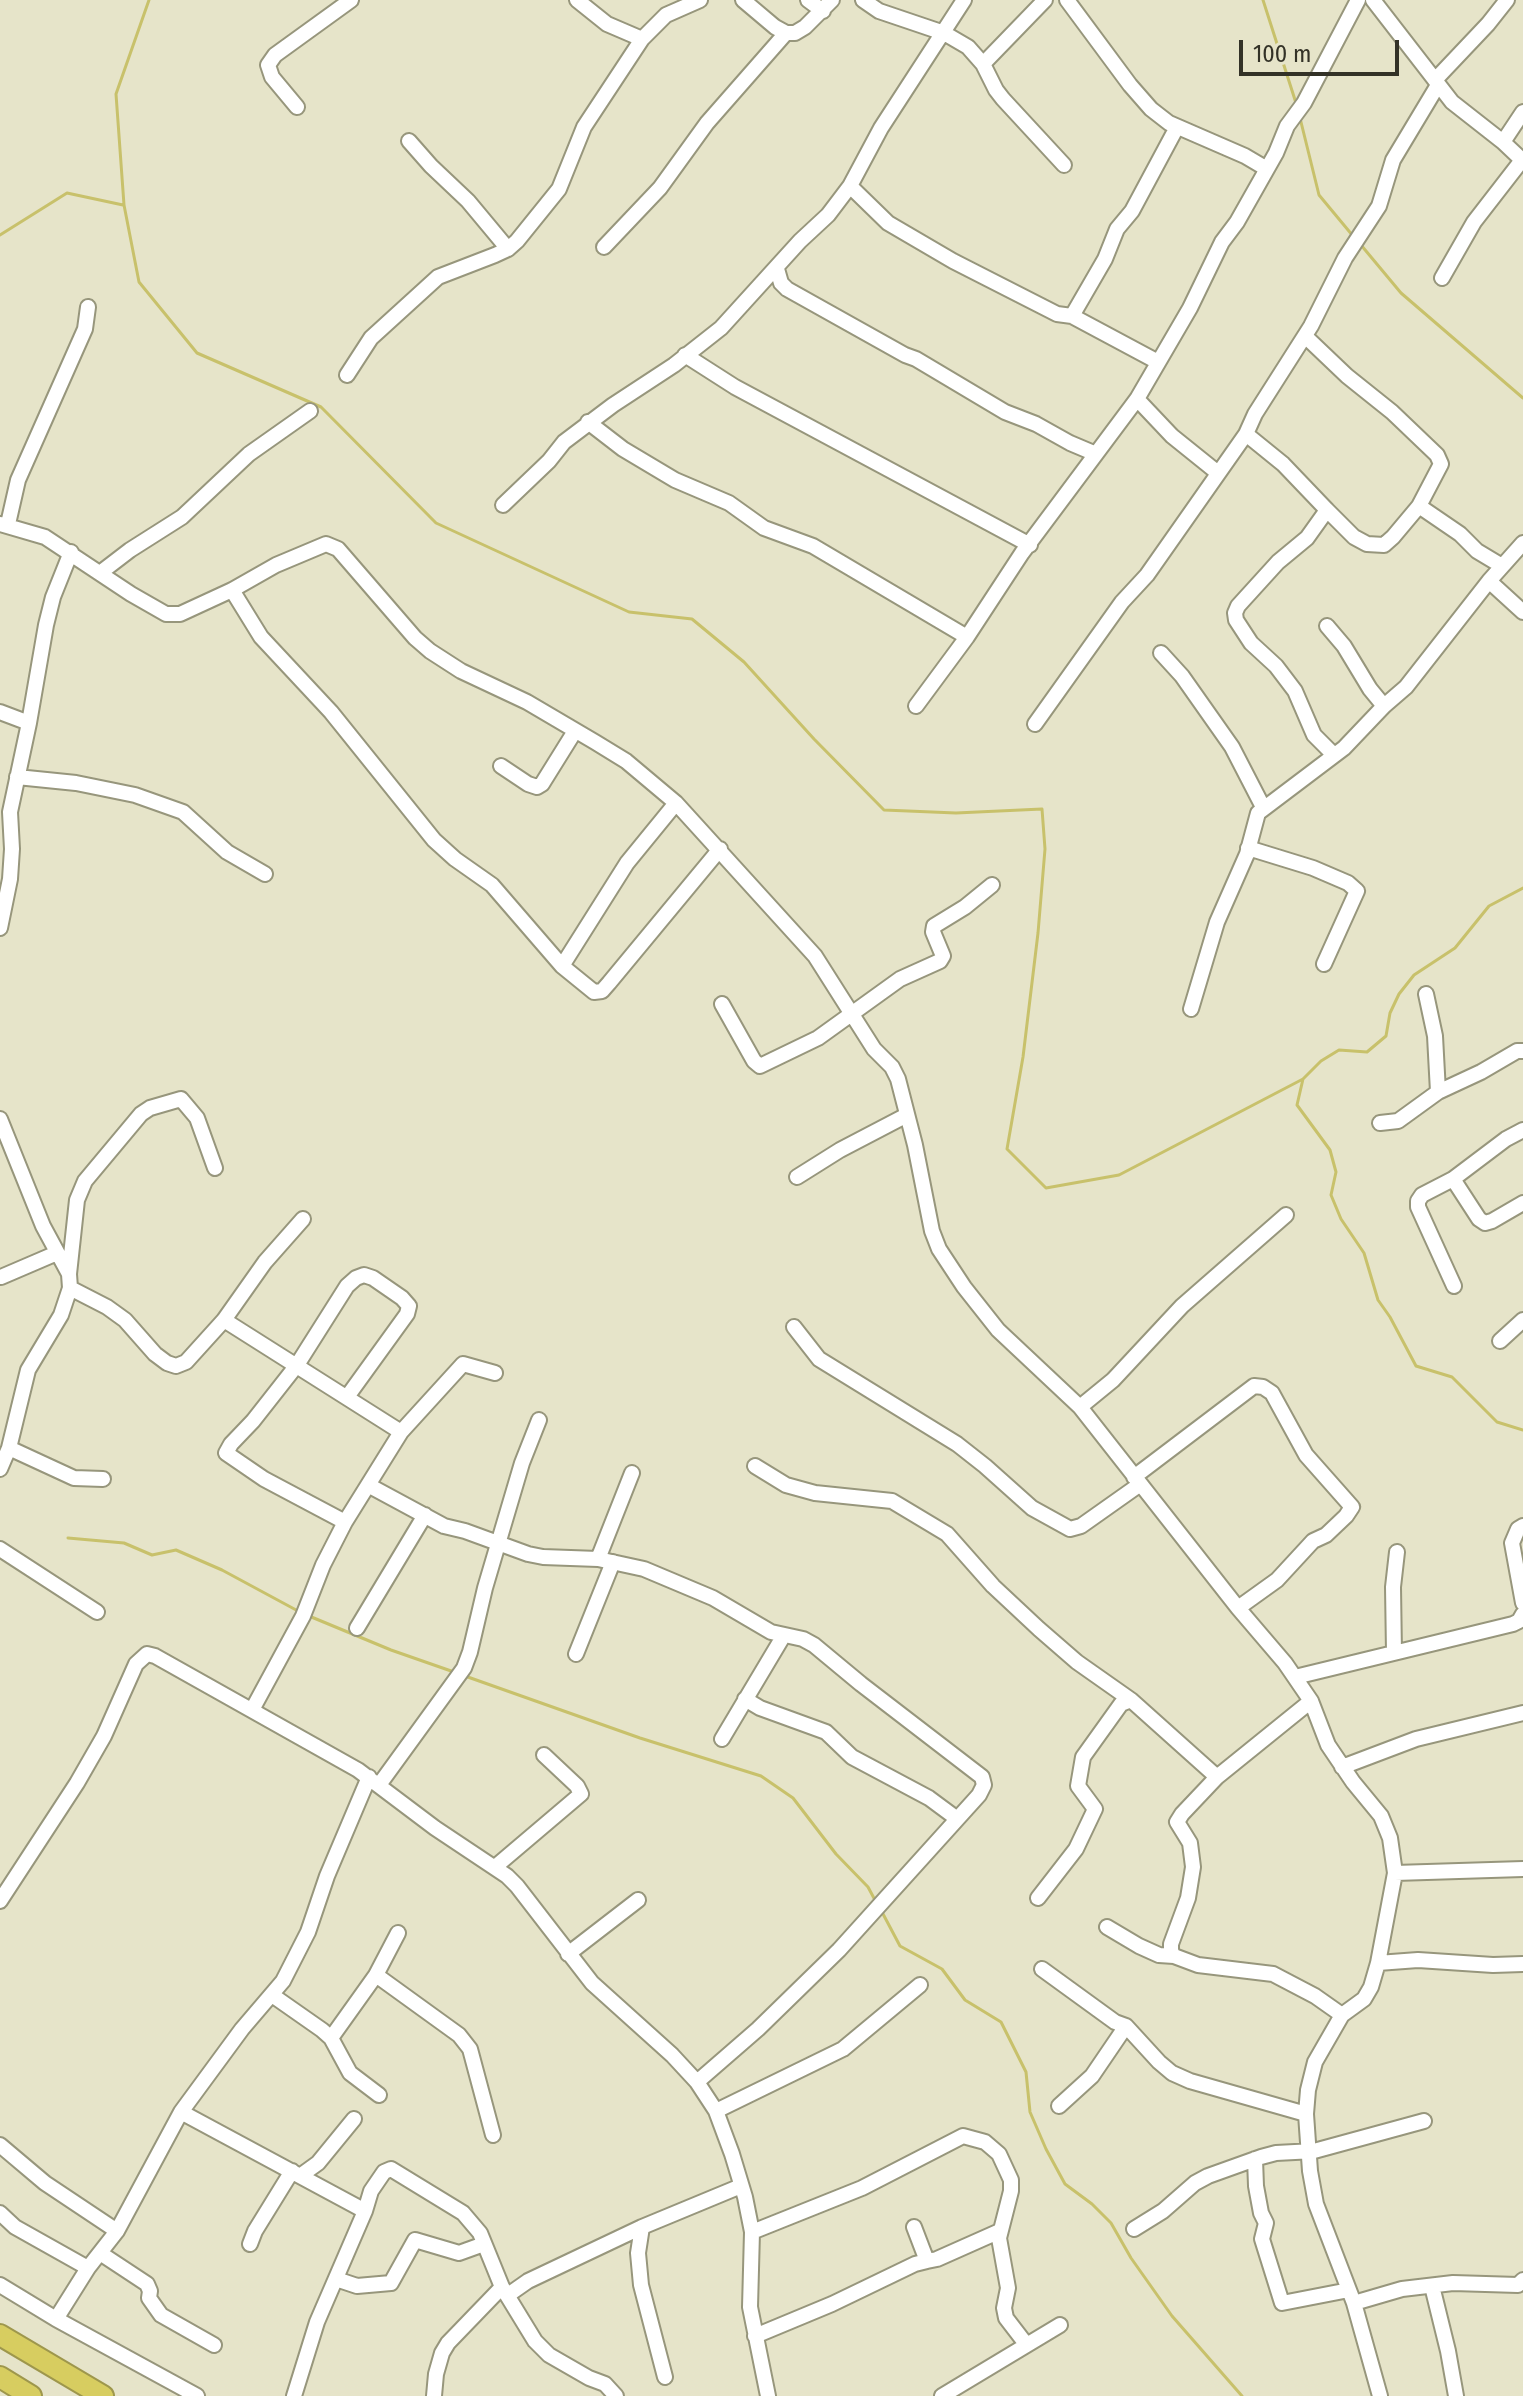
<!DOCTYPE html>
<html>
<head>
<meta charset="utf-8">
<style>
  body { margin:0 }
  #map { position:relative; width:1523px; height:2396px; overflow:hidden; background:#e6e4c9; font-family:"Fira Sans Condensed",sans-serif }
  canvas { display:block }
  .scale { position:absolute; left:1239px; top:40px; width:160px; height:36px; box-sizing:border-box; border:4px solid #333227; border-top:0; padding-left:10px; font-size:24px; line-height:28px; white-space:nowrap; color:#333227; -webkit-text-stroke:6px #e6e4c9; paint-order:stroke }
</style>
</head>
<body>
<div id="map">
<canvas width="1523" height="2396"></canvas>
<div class="scale">100 m</div>
</div>
<script>
const ctx = document.querySelector('canvas').getContext('2d');
ctx.lineJoin = 'round';
function shape(rows) {
  const path = new Path2D();
  for (const r of rows) {
    path.moveTo(r[0], r[1]);
    for (let i = 2; i < r.length; i += 2) path.lineTo(r[i], r[i + 1]);
  }
  return path;
}
function strokePath(path, color, width, dash) {
  ctx.strokeStyle = color;
  ctx.lineWidth = width;
  ctx.lineCap = dash ? 'butt' : 'round';
  ctx.setLineDash(dash || []);
  ctx.stroke(path);
}
const stream = shape([
  [149,0,116,94,124,205,139,282,197,353,321,407,436,523,629,612,692,619,744,662,814,739,884,810,956,813,1042,809,1045,849,1038,933,1023,1057,1007,1149,1046,1188,1119,1175,1303,1079],
  [1263,0,1296,103],
  [1300,118,1319,195,1353,236],
  [0,235,67,193,123,205],
  [1361,245,1401,293,1523,398],
  [1523,888,1489,906,1455,948,1414,975,1399,994,1390,1013,1386,1036,1367,1052,1339,1050,1321,1061,1303,1079,1297,1105,1330,1150,1336,1172,1331,1195,1341,1219,1364,1253,1378,1300,1390,1317,1416,1366,1452,1377,1497,1422,1523,1430],
  [68,1538,124,1543,152,1555,176,1550,222,1570,298,1611],
  [309,1616,391,1650,454,1672],
  [465,1676,640,1738,761,1776,793,1798,836,1854,868,1887,876,1902],
  [882,1912,900,1946,942,1969,965,2000,1001,2022,1026,2072,1030,2112,1046,2149,1065,2184,1092,2204,1111,2223,1131,2258,1172,2316,1242,2396]
]);
const minor = shape([
  [577,0,607,24,642,39],
  [743,0,775,27,786,33,795,33,805,27,832,0],
  [808,0,823,11],
  [863,0,879,11,944,33,968,47,983,64,996,90,1003,99,1064,165],
  [1067,0,1130,85,1151,109,1169,123,1245,156,1267,169],
  [1373,0,1452,102,1503,142,1523,161],
  [983,64,1045,0],
  [1435,80,1488,24,1507,0],
  [297,107,272,77,268,65,275,55,351,0],
  [409,141,431,166,468,201,508,249],
  [1503,142,1523,112],
  [850,186,888,223,953,261,1057,314,1072,316,1158,362],
  [604,247,660,188,707,123,786,33],
  [777,269,781,283,787,289,905,355,916,359,1005,412,1036,424,1070,443,1096,454],
  [1442,278,1474,222,1522,160],
  [1072,316,1105,259,1117,229,1132,211,1177,127],
  [1305,336,1347,376,1392,412,1437,455,1441,464,1419,506],
  [685,355,735,387,1030,545],
  [347,375,371,338,438,277,495,255,508,249,517,241,559,189,584,127,642,39,666,15,700,0],
  [1137,399,1172,436,1218,473],
  [588,422,623,449,675,480,729,503,764,528,813,546,967,637,1022,553,1137,399,1190,308,1222,242,1237,222,1276,153,1287,126,1304,103,1358,0],
  [1246,434,1283,464,1327,510],
  [503,505,549,461,564,442,613,405,674,365,721,328,800,241,828,215,850,186,881,128,964,0],
  [0,524,45,537,131,594,166,614,180,614,232,590,276,565,326,544,338,549,415,638,430,651,461,671,527,702,595,742,626,761,676,803,815,956,874,1049,892,1067,898,1079,915,1145,932,1231,939,1249,964,1287,998,1330,1080,1407,1238,1608,1285,1663,1311,1701,1328,1745,1353,1782,1381,1816,1390,1838,1395,1873,1378,1963,1371,1987,1364,1999,1342,2015,1315,2062,1308,2090,1306,2114,1310,2171,1316,2204,1354,2303,1380,2396],
  [8,524,18,480,85,329,88,307],
  [100,573,130,550,182,517,249,454,310,411],
  [1489,581,1523,612],
  [232,590,261,637,331,712,434,840,455,859,492,885,562,966,594,992,602,991,609,983,720,849],
  [1327,626,1344,646,1370,689,1384,706],
  [1161,653,1182,676,1232,747,1263,807],
  [916,706,967,637],
  [0,712,29,723],
  [1035,724,1122,602,1147,575,1246,434,1255,414,1311,326,1345,258,1379,206,1393,160,1438,85],
  [1334,755,1314,735,1295,691,1276,666,1251,643,1236,620,1235,613,1238,606,1278,562,1307,538,1327,510,1354,537,1367,544,1384,545,1393,537,1419,506,1460,534,1477,551,1502,566],
  [501,766,528,784,537,787,542,784,575,731],
  [17,777,76,783,135,795,183,812,227,852,265,874],
  [1248,848,1313,868,1348,883,1357,891,1324,964],
  [0,928,10,879,12,849,10,812,29,723,46,625,53,597,71,552],
  [562,966,627,863,676,803],
  [1426,994,1435,1036,1438,1092],
  [722,1004,754,1061,760,1066,818,1038,900,979,940,961,943,956,933,932,934,926,965,907,992,885],
  [1191,1009,1217,922,1247,854,1258,813,1344,748,1384,706,1406,687,1489,581,1523,543],
  [0,1119,43,1226,69,1274,70,1288,61,1315,28,1370,9,1448,0,1469],
  [1380,1123,1398,1121,1438,1092,1481,1072,1517,1051,1523,1051],
  [797,1177,840,1150,907,1115],
  [1453,1179,1479,1219,1485,1223,1492,1221,1523,1203],
  [69,1274,77,1200,85,1181,141,1114,150,1108,181,1099,197,1118,215,1168],
  [1,1277,57,1253],
  [1454,1286,1418,1207,1418,1201,1422,1195,1453,1179,1506,1139,1523,1130],
  [70,1288,107,1307,125,1320,155,1354,167,1363,176,1366,186,1362,224,1320,265,1262,303,1219],
  [224,1320,401,1432],
  [794,1327,819,1359,957,1444,985,1466,1032,1508,1070,1529,1081,1526,1139,1485],
  [1500,1341,1523,1320],
  [1080,1407,1113,1380,1182,1306,1286,1215],
  [9,1448,74,1478,103,1479],
  [755,1466,786,1485,815,1493,892,1501,947,1534,993,1586,1039,1629,1077,1662,1131,1700,1217,1777],
  [1134,1477,1254,1386,1263,1387,1272,1393,1306,1455,1352,1507,1346,1516,1326,1535,1313,1541,1277,1580,1238,1608],
  [368,1485,444,1526,465,1531,528,1554,543,1557,598,1559,644,1569,713,1598,771,1632,803,1639,814,1645,861,1684,982,1777,984,1785,979,1795,839,1950,758,2029,697,2082],
  [345,1522,264,1479,226,1453,231,1444,253,1421,297,1365,347,1286,356,1278,364,1275,373,1278,402,1298,409,1306,407,1314,347,1397],
  [1523,1526,1518,1529,1512,1543,1523,1603],
  [0,1549,97,1612],
  [598,1559,632,1473],
  [357,1628,425,1515],
  [1394,1653,1393,1587,1397,1552],
  [576,1654,613,1562],
  [1295,1677,1513,1624,1519,1621,1523,1614],
  [745,1699,760,1708,826,1732,852,1757,929,1798,956,1818],
  [1311,1701,1217,1777,1182,1814,1177,1822,1190,1843,1193,1867,1188,1898,1171,1944,1171,1951,1174,1956,1198,1965,1273,1974,1315,1996,1342,2015],
  [252,1710,303,1616,323,1565,345,1522,401,1432,463,1364,495,1373],
  [722,1739,784,1635],
  [1342,1767,1416,1739,1523,1713],
  [379,1785,464,1668,470,1652,485,1588,522,1463,539,1420],
  [495,1867,581,1794,577,1786,544,1755],
  [1395,1873,1523,1869],
  [1038,1898,1076,1849,1095,1809,1078,1786,1083,1757,1121,1704,1131,1700],
  [0,1901,77,1783,104,1736,136,1664,147,1654,155,1656,358,1770,435,1828,507,1876,517,1886,592,1983,672,2055,697,2082,716,2111,732,2154,745,2197,752,2232,750,2307,768,2396],
  [1107,1927,1139,1946,1159,1955,1174,1956],
  [568,1954,638,1900],
  [1378,1963,1418,1960,1493,1965,1523,1964],
  [1042,1969,1115,2022,1126,2026,1159,2062,1172,2073,1190,2081,1306,2114],
  [376,1975,459,2035,470,2049,493,2135],
  [272,1995,322,2030,331,2038,350,2073,379,2095],
  [331,2038,376,1975,398,1933],
  [1059,2106,1092,2076,1126,2026],
  [716,2111,843,2049,920,1985],
  [181,2112,365,2211],
  [0,2145,45,2183,117,2231],
  [1255,2159,1256,2186,1261,2213,1266,2223,1262,2239,1282,2303,1349,2290],
  [300,2176,318,2163,354,2119],
  [0,2213,15,2227,88,2268],
  [642,2227,638,2253,641,2285,665,2377],
  [1134,2229,1163,2211,1195,2183,1208,2176,1261,2157,1276,2153,1314,2151,1424,2121],
  [752,2232,862,2188,963,2136,985,2142,999,2154,1011,2180,1011,2191,999,2238,1008,2288,1004,2308,1006,2318,1026,2344],
  [250,2244,255,2231,292,2171],
  [100,2253,147,2284,150,2291,149,2298,161,2315,214,2345],
  [927,2261,937,2259,1000,2231],
  [336,2279,357,2286,391,2283,415,2240,459,2253,484,2244],
  [0,2285,56,2319,197,2396],
  [1432,2286,1448,2351,1456,2396],
  [508,2295,528,2281,642,2227,741,2186],
  [1354,2303,1402,2289,1453,2283,1518,2285,1523,2280],
  [56,2319,88,2268,117,2231,181,2112,242,2029,283,1981,308,1932,327,1876,369,1777],
  [755,2336,832,2304,915,2264,927,2261,914,2227],
  [294,2396,317,2322,365,2211,371,2191,384,2172,391,2169,463,2213,480,2233,502,2287,535,2341,549,2355,589,2378,605,2384,616,2396],
  [434,2396,436,2374,442,2353,448,2343,502,2287],
  [942,2396,1060,2325]
]);
const highway = shape([
  [0,2335,103,2396],
  [0,2377,31,2396]
]);
strokePath(stream, '#c8c16b', 3);
strokePath(minor, '#97967c', 18);
strokePath(highway, '#9e974c', 24);
strokePath(minor, '#fff', 14);
strokePath(highway, '#d7cd60', 20);
</script>
</body>
</html>
